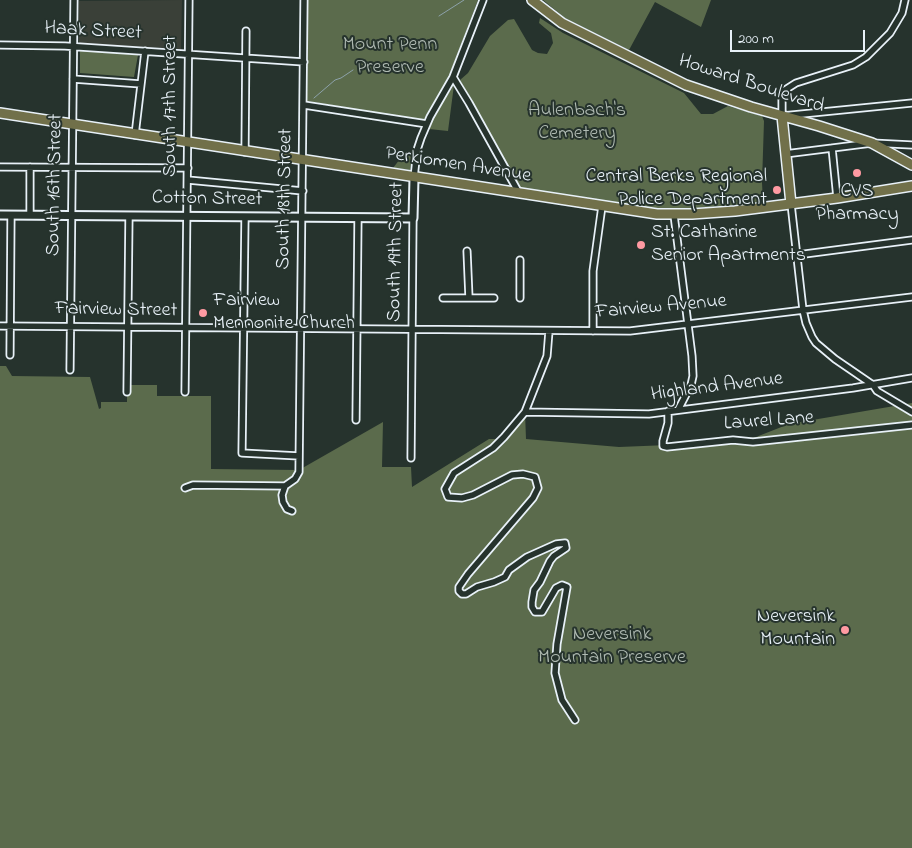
<!DOCTYPE html>
<html>
<head>
<meta charset="utf-8">
<style>
  body { margin:0 }
  #map { position:relative; width:912px; height:848px; overflow:hidden; background:#26332d; font-family:"Indie Flower",sans-serif }
  canvas { display:block }
  .scale { position:absolute; left:730px; top:30px; width:135px; height:22px; box-sizing:border-box; border:2px solid #e8f1f8; border-top:0; padding-left:6px; font-size:15px; line-height:18px; white-space:nowrap; color:#e8f1f8; -webkit-text-stroke:4px #26332d; paint-order:stroke }
</style>
</head>
<body>
<div id="map">
<canvas width="912" height="848"></canvas>
<div class="scale">200 m</div>
</div>
<script>
const ctx = document.querySelector('canvas').getContext('2d');
ctx.lineJoin = 'round';
function fill(path, color) {
  ctx.fillStyle = color;
  ctx.fill(path, 'evenodd');
}
function shape(rows) {
  const path = new Path2D();
  for (const r of rows) {
    path.moveTo(r[0], r[1]);
    for (let i = 2; i < r.length; i += 2) path.lineTo(r[i], r[i + 1]);
  }
  return path;
}
function strokePath(path, color, width, dash) {
  ctx.strokeStyle = color;
  ctx.lineWidth = width;
  ctx.lineCap = dash ? 'butt' : 'round';
  ctx.setLineDash(dash || []);
  ctx.stroke(path);
}
function label(font, color, halo, rows, align = 'center') {
  ctx.font = font + ' "Indie Flower",sans-serif';
  ctx.lineWidth = 4;
  ctx.setLineDash([]);
  ctx.textBaseline = 'middle';
  ctx.strokeStyle = halo;
  ctx.fillStyle = color;
  for (const [text, x, y, turn = 0] of rows) {
    ctx.save();
    ctx.translate(x, y);
    ctx.rotate((+turn || 0) * Math.PI / 180);
    ctx.textAlign = isNaN(turn) ? turn : align;
    if (halo) ctx.strokeText(text, 0, 0);
    ctx.fillText(text, 0, 0);
    ctx.restore();
  }
}
const built = shape([
  [182,0,181,49,79,43,79,1]
]);
const green = shape([
  [308,0,478,0,448,79,426,118,421,120,307,101],
  [543,0,711,0,701,27,655,2,629,50,565,18],
  [540,18,563,33,684,93,701,114,713,114,728,106,762,116,764,121,762,183,763,202,677,210,646,208,521,190,518,188,460,80,468,73,490,36,508,20,514,19,532,50,538,53,547,54,553,43,551,33,539,23],
  [80,50,138,55,134,77,80,73],
  [454,85,448,131,429,129,432,119],
  [414,147,410,170,393,168,400,159,404,162],
  [0,366,6,366,12,376,90,377,99,409,101,408,101,402,127,402,127,385,157,385,157,396,211,396,211,469,299,470,383,422,382,467,411,467,412,487,489,439,502,439,525,412,526,439,619,447,668,445,756,437,789,424,912,403,912,848,0,848]
]);
const stream = shape([
  [439,16,464,0],
  [314,98,335,80,341,78,353,70]
]);
const minor = shape([
  [905,0,902,13,890,33,866,57,853,65,796,83,785,90,782,100,782,116,912,103],
  [0,45,65,46,304,62],
  [453,77,469,103,519,193],
  [73,79,141,84],
  [304,105,427,124],
  [135,135,145,51],
  [832,148,837,198],
  [245,152,246,31],
  [785,154,872,143,912,145],
  [0,167,188,168],
  [414,178,417,150,421,138,430,117,453,77,483,0],
  [188,180,303,191],
  [791,204,803,310,806,323,812,337,816,343,835,359,873,385,877,391,912,412],
  [30,215,30,167],
  [674,215,692,356,693,376,691,385,678,410],
  [245,217,242,453,299,456],
  [467,251,469,298],
  [797,255,912,240],
  [443,298,494,298],
  [520,298,520,260],
  [0,326,630,331,912,297],
  [549,331,547,356,525,412,504,437,493,448,454,473,445,489,448,497,462,498,473,495,512,475,523,474,535,477,538,488,533,498,468,574,459,587,459,591,462,594,466,594,477,587,494,582,505,577,509,570,527,557,556,544,565,543,566,548,554,556,550,561,540,582,534,590,532,602,532,607,535,612,542,612,556,588,562,585,567,587,557,644,555,673,562,700,575,720],
  [593,331,593,271,602,206],
  [10,355,11,215],
  [70,370,74,0],
  [127,392,129,216],
  [185,392,189,0],
  [668,411,668,423,663,441,663,446,667,447,733,440,753,442,912,425],
  [525,412,649,414,853,388,912,378],
  [356,420,358,218],
  [411,458,413,218],
  [285,486,282,495,283,502,287,509,292,511],
  [185,488,193,485,285,486,295,479,299,472,304,0]
]);
const tertiary = shape([
  [0,215,413,218,414,178]
]);
const primary = shape([
  [532,0,562,23,686,85,751,107,819,126,872,143,912,165],
  [0,113,657,214,692,214,735,211,837,198,912,186],
  [782,116,791,204]
]);
const markers = [
  [857,173,5,"#ff9aa2"],
  [777,190,5,"#ff9aa2"],
  [641,245,5,"#ff9aa2"],
  [203,313,5,"#ff9aa2"],
  [845,630,5,"#ff9aa2"]
];
const streetNames = [
  ["Haak Street",93,32,3],
  ["Howard Boulevard",751,85,18],
  ["South 17th Street",172,106,-90],
  ["Perkiomen Avenue",458,166,9],
  ["South 16th Street",56,185,-89],
  ["South 18th Street",286,199,-89],
  ["Cotton Street",207,200,1],
  ["South 19th Street",397,252,-89],
  ["Fairview Avenue",661,308,-5],
  ["Fairview Street",116,311,1],
  ["Highland Avenue",717,388,-7],
  ["Laurel Lane",769,422,-4]
];
const parkNames = [
  ["Mount Penn",390,46],
  ["Preserve",390,69],
  ["Aulenbach's",577,112],
  ["Cemetery",577,135],
  ["Neversink",612,636],
  ["Mountain Preserve",612,659]
];
const poiNames = [
  ["Central Berks Regional",767,178],
  ["Police Department",767,201],
  ["CVS",857,193,"center"],
  ["Pharmacy",857,216,"center"],
  ["St. Catharine",651,234,"left"],
  ["Senior Apartments",651,257,"left"],
  ["Fairview",213,302,"left"],
  ["Mennonite Church",213,325,"left"],
  ["Neversink",835,618],
  ["Mountain",835,641]
];
fill(built, '#3a4038');
fill(green, '#5b6b4c');
strokePath(stream, '#8da2aa', 1);
strokePath(minor, '#e8f1f8', 9);
strokePath(tertiary, '#e8f1f8', 11);
strokePath(primary, '#e8f1f8', 12);
strokePath(minor, '#26332d', 5.5);
strokePath(tertiary, '#26332d', 7);
strokePath(primary, '#71704a', 9);
for (const [x, y, r, color] of markers) {
  const dot = new Path2D();
  dot.arc(x, y, r, 0, 2 * Math.PI);
  ctx.fillStyle = color;
  ctx.fill(dot);
  strokePath(dot, '#26332d', 2);
}
label('20px', '#e8f1f8', '#26332d', streetNames);
label('20px', '#b0bbb3', '#26332d', parkNames);
label('20px', '#e8f1f8', '#26332d', poiNames, 'right');
</script>
</body>
</html>
